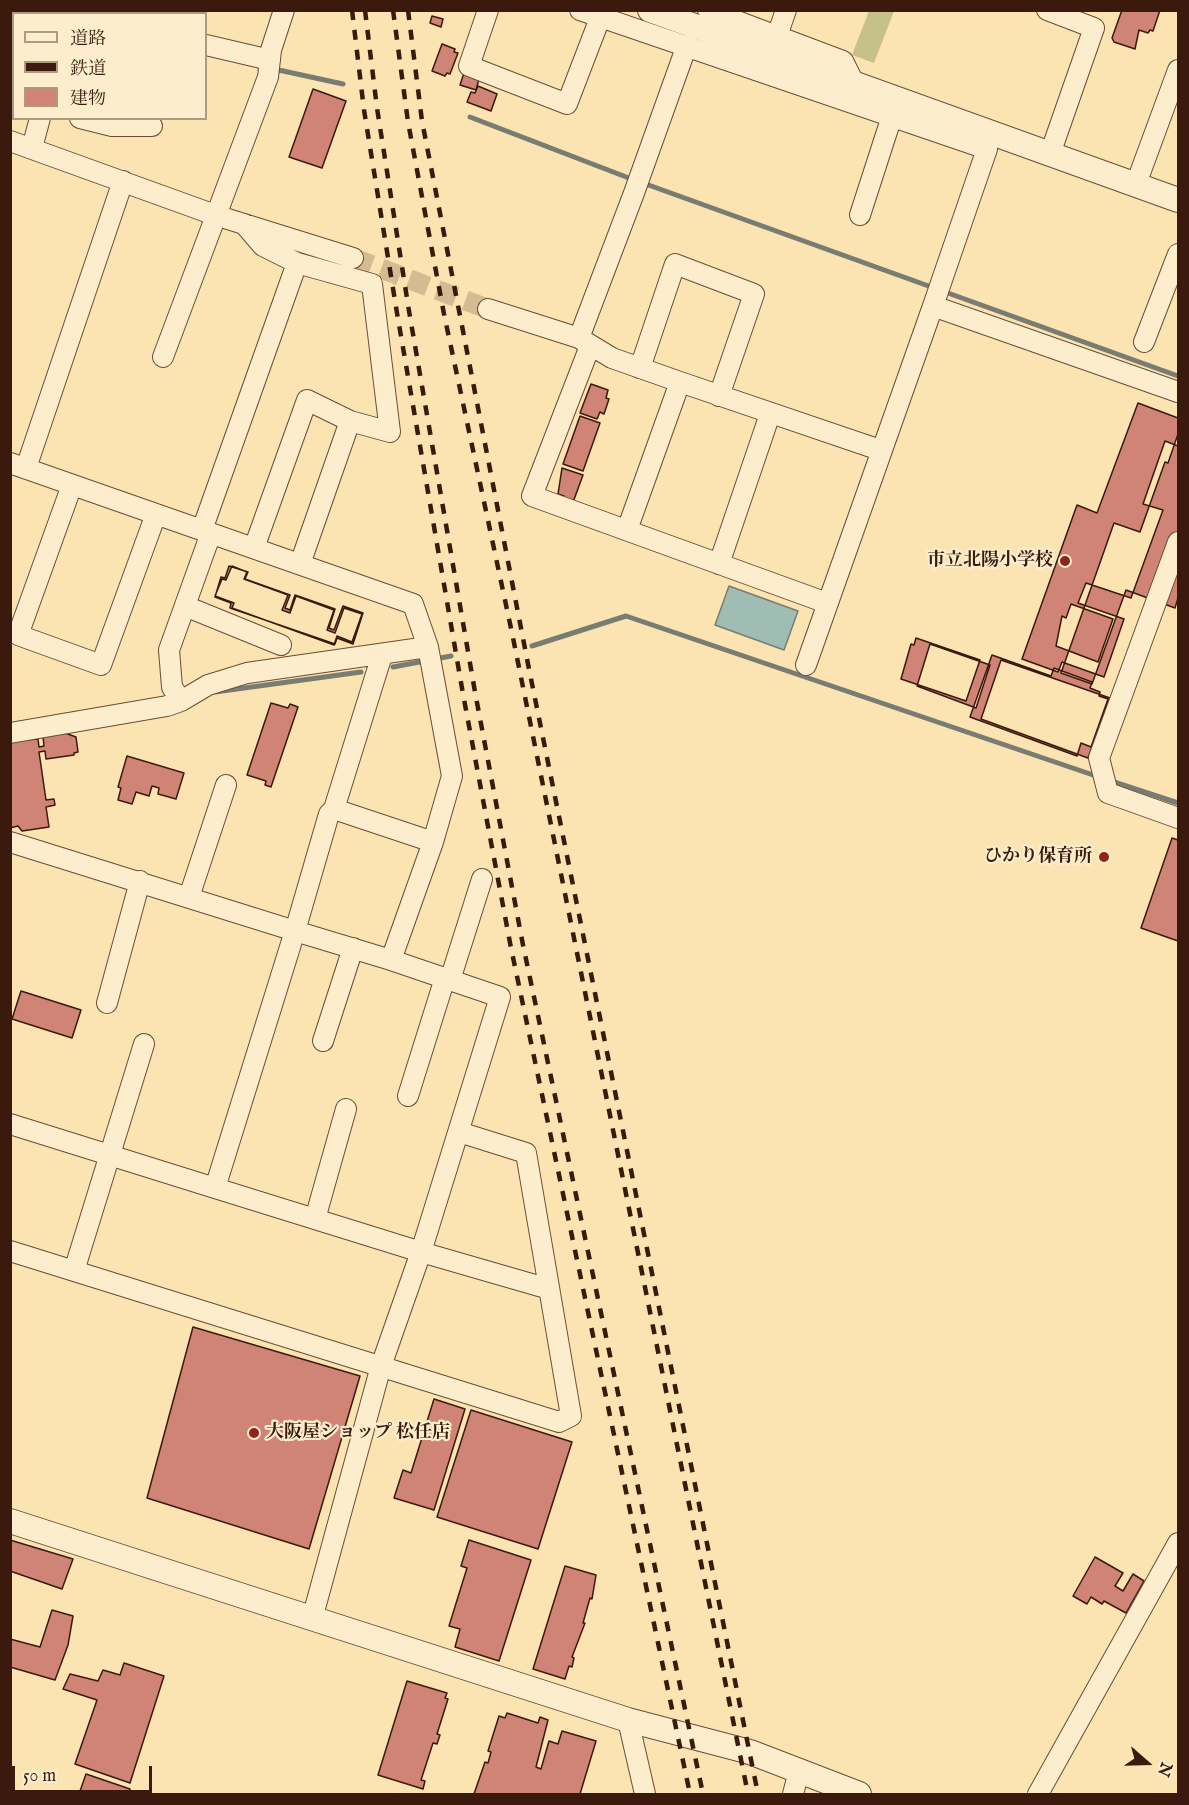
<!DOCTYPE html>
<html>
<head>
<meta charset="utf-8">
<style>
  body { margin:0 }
  #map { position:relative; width:1189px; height:1805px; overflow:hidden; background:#fbe3b2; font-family:"IM FELL English","Noto Serif JP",serif }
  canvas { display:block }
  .frame { position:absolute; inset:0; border:12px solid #3b1a0d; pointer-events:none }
  .legend { position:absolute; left:12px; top:12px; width:195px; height:108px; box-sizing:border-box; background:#fcedcd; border:2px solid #af9980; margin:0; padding:8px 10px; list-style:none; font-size:18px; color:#3b1a0d }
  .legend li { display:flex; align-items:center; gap:12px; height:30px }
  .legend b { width:30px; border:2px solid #af9980 }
  .north { position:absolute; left:1117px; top:1733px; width:60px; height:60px; -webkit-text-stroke:4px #fcedcd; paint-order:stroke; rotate:110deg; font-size:16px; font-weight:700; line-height:24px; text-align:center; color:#3b1a0d }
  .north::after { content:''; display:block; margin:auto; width:21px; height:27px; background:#3b1a0d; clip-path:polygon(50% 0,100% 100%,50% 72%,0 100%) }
  .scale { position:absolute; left:12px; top:1766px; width:140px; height:27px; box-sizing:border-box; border:3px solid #3b1a0d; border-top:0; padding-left:8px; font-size:18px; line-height:21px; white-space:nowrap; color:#3b1a0d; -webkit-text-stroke:4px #fcedcd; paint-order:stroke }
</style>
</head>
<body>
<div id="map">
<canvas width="1189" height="1805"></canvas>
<div class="frame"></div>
<ul class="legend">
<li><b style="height:8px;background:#fcedcd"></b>道路</li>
<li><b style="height:8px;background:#3b1a0d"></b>鉄道</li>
<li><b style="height:16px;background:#d08476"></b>建物</li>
</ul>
<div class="north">N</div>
<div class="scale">50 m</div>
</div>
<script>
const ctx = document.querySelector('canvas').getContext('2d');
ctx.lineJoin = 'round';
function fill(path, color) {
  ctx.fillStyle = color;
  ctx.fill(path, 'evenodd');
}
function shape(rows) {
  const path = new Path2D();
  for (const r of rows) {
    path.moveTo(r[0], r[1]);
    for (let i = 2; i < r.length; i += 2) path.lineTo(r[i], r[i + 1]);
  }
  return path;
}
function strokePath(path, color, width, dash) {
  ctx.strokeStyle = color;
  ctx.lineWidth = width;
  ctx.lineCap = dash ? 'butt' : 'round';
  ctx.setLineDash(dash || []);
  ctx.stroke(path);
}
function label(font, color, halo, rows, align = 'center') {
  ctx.font = font + ' "IM FELL English","Noto Serif JP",serif';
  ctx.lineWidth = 4.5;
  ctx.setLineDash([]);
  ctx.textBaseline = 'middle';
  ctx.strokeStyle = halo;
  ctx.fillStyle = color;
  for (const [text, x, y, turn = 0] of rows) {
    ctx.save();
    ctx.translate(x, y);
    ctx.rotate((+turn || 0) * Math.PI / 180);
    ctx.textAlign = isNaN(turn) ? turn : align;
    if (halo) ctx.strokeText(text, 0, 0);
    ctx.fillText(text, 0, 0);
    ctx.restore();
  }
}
const green = shape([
  [869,11,894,11,874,63,852,55]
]);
const water = shape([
  [729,586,798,611,784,650,715,625,729,586]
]);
const stream = shape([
  [27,10,40,14],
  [274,69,343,84],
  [470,117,634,180],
  [643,183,1178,376],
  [532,646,626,616,1099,777],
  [393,667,451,656],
  [215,692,361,672],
  [1111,781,1178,803]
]);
const building = shape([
  [1122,10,1160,10,1153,31,1150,30,1148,33,1139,30,1135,49,1114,42,1112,38,1122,10],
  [432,16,443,19,441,27,430,23,432,16],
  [442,44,455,49,454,52,458,53,450,74,447,73,445,76,432,71,442,44],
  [464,73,479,79,476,90,460,85,464,73],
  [478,86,497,94,491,111,467,102,471,92,475,93,478,86],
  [313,89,346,101,322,168,289,157,313,89],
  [591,384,608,390,606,398,609,399,604,414,600,412,597,419,580,413,591,384],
  [1138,403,1178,418,1178,446,1165,441,1143,504,1163,510,1131,598,1086,583,1078,603,1124,619,1104,677,1062,662,1058,672,1022,659,1077,505,1097,513,1138,403],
  [580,416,600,423,583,471,563,464,580,416],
  [1178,434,1178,598,1175,608,1126,590,1092,684,1061,673,1114,523,1140,532,1165,462,1168,463,1178,434],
  [562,468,583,475,572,505,562,501,564,496,558,494,562,468],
  [229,566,248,572,245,579,290,595,285,608,290,610,295,595,335,609,329,628,334,630,343,606,363,613,353,644,337,638,335,644,230,608,231,603,215,597,221,577,225,578,229,566],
  [232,566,247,572,244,579,288,595,282,610,290,613,296,596,334,610,327,630,335,633,344,608,362,614,352,642,337,636,334,645,232,608,234,603,215,596,222,579,226,580,232,566],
  [1071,604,1113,619,1098,662,1056,646,1062,616,1066,618,1071,604],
  [916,638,980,660,966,701,901,679,911,644,914,645,916,638],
  [930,644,990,665,976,708,917,686,930,644],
  [992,655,1051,676,1054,668,1092,682,1090,688,1100,692,1099,696,1108,699,1091,747,1081,743,1077,756,970,717,992,655],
  [1001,660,1110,698,1088,758,981,719,1001,660],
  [271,703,288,708,290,704,298,707,271,787,265,785,266,781,247,775,271,703],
  [65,733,76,737,78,752,74,753,74,755,46,759,45,751,39,752,46,800,54,799,55,805,46,807,49,827,22,831,18,826,10,828,10,741,38,739,39,747,44,746,43,736,65,733],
  [127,756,184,773,176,799,158,794,159,788,152,786,149,796,136,792,132,804,118,800,121,788,118,787,127,756],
  [1172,838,1178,840,1178,941,1141,928,1172,838],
  [21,991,81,1010,72,1038,12,1019,21,991],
  [193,1327,360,1376,309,1549,147,1498,193,1327],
  [434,1399,465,1409,434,1510,394,1498,403,1470,411,1473,434,1399],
  [471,1410,572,1442,538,1549,437,1517,471,1410],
  [10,1540,73,1559,62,1589,10,1571,10,1540],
  [469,1540,531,1560,499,1661,455,1647,460,1629,449,1626,467,1568,461,1566,469,1540],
  [1095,1557,1123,1573,1115,1586,1123,1591,1133,1574,1144,1581,1126,1613,1104,1601,1102,1604,1091,1597,1087,1604,1073,1596,1095,1557],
  [565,1566,596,1575,592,1599,590,1598,583,1623,585,1623,572,1657,574,1658,572,1667,569,1666,565,1679,533,1669,565,1566],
  [52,1610,73,1616,68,1645,55,1680,10,1667,10,1639,40,1647,52,1610],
  [124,1663,164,1676,130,1783,75,1764,97,1700,63,1689,70,1674,98,1681,103,1670,120,1675,124,1663],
  [407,1681,447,1693,445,1698,448,1699,437,1734,440,1735,437,1744,433,1743,421,1780,425,1781,423,1789,378,1775,407,1681],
  [507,1713,538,1723,540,1717,548,1720,536,1767,541,1769,549,1741,558,1744,562,1731,596,1741,580,1794,474,1794,485,1762,488,1763,491,1752,488,1751,499,1716,505,1718,507,1713],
  [86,1774,130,1789,129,1794,79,1794,86,1774]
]);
const minorTunnel = shape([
  [353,258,488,309]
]);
const minor = shape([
  [61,10,74,14],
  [488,10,469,66,567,104,600,18],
  [580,10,987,149,933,306,1178,392],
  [708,10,843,61,855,85],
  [1047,10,1094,28,1050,154],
  [182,14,183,10],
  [777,36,786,10],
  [206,45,270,60],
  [10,105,14,105],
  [80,118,112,126,152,126],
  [10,141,215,215,353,258],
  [32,148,40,118],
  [1136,184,1178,70],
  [860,215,892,116],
  [244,224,263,246,297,263,372,284,390,432,350,421,307,400,254,548],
  [488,309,579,338,612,358,680,382,880,450],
  [579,338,634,193,687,45],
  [1144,342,1178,254],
  [590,346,532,496,827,603],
  [163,357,268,77,271,50,284,10],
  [640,368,675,264,754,294,719,396],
  [10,463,413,604,428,647],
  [26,468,123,181],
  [72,485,18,635,101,665,156,514],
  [202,530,297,263],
  [627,530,680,382],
  [1178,542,1099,758,1108,793,1178,818],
  [300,564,350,421],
  [719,564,770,414],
  [185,606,281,645],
  [806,665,933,306],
  [181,701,172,687,169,650,211,533],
  [10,733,167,706,181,701,208,685,247,673,428,647,452,776,433,842,391,960,295,931,215,1188,421,1252,381,1366,312,1619],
  [334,809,433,842],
  [10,842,295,931,329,814,334,809,382,655],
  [189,897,226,785],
  [391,960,500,997,421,1252,549,1289],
  [450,980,482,879],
  [107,1003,140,881],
  [323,1041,353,948],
  [408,1096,445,978],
  [10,1124,215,1188],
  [315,1219,346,1109],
  [10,1251,559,1422,571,1416,526,1153,459,1132],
  [74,1271,144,1044],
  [628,1720,645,1794],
  [793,1794,799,1771],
  [1038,1794,1178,1543]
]);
const tertiary = shape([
  [650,10,1178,200],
  [10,1521,628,1720,750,1752,859,1794]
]);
const rail = shape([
  [352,10,364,110,397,313,463,694,511,948,690,1794],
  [365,10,377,108,409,311,475,692,523,945,703,1794],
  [393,10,408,122,444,314,512,633,748,1794],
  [408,10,422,121,529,669,758,1794]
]);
const markers = [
  [1065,561,6,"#8f2418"],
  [1104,857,6,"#8f2418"],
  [254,1433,6,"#8f2418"]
];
const poiNames = [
  ["市立北陽小学校",1053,561],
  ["ひかり保育所",1092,857],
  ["大阪屋ショップ 松任店",266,1433,"left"]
];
fill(green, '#c6c187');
fill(water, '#a0bdb4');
strokePath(water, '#787c71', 1.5);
strokePath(stream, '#787c71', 5);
fill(building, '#d08476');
strokePath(building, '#3b1a0d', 1.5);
strokePath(minorTunnel, '#d5bb91', 20, [20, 10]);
strokePath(minor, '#6b4c36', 22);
strokePath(tertiary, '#6b4c36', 26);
strokePath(minor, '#fcedcd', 20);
strokePath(tertiary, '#fcedcd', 24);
strokePath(rail, '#3b1a0d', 4.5, [10, 10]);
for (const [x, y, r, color] of markers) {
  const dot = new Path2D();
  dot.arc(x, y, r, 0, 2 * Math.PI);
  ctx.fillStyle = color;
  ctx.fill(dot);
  strokePath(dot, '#fcedcd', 2);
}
label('bold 18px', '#3b1a0d', '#fcedcd', poiNames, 'right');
</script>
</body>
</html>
